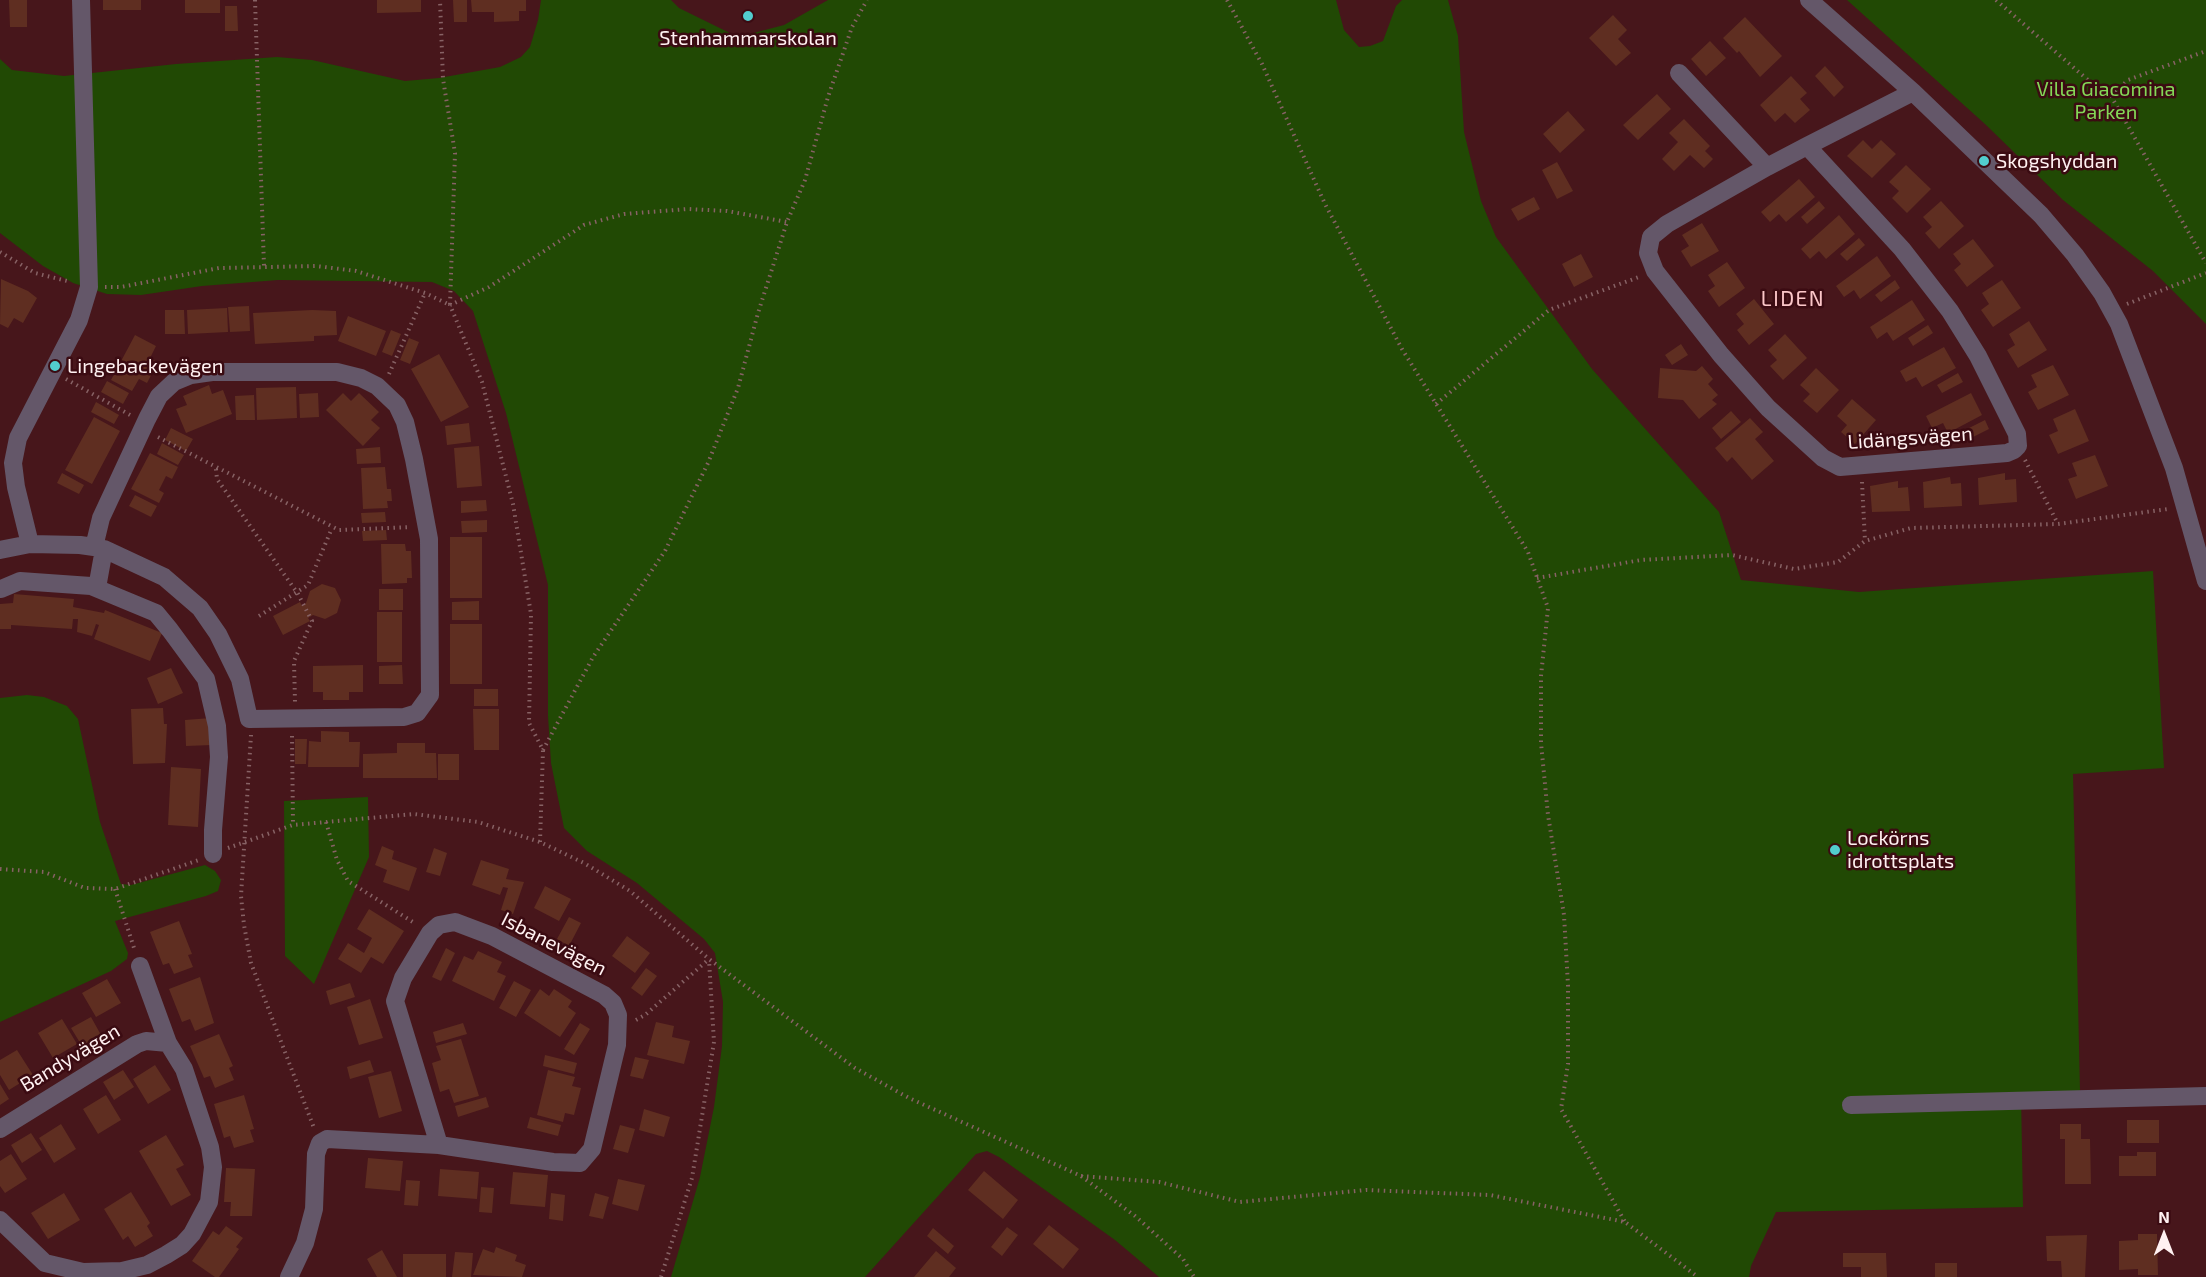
<!DOCTYPE html>
<html>
<head>
<meta charset="utf-8">
<style>
  body { margin:0 }
  #map { position:relative; width:2206px; height:1277px; overflow:hidden; background:#47161b; font-family:"Exo 2",sans-serif }
  canvas { display:block }
  .north { position:absolute; left:2134px; top:1205px; width:60px; height:60px; -webkit-text-stroke:4px #3b0b12; paint-order:stroke; rotate:0deg; font-size:16px; font-weight:700; line-height:24px; text-align:center; color:#fff1f1 }
  .north::after { content:''; display:block; margin:auto; width:21px; height:27px; background:#fff1f1; clip-path:polygon(50% 0,100% 100%,50% 72%,0 100%) }
</style>
</head>
<body>
<div id="map">
<canvas width="2206" height="1277"></canvas>
<div class="north">N</div>
</div>
<script>
const ctx = document.querySelector('canvas').getContext('2d');
ctx.lineJoin = 'round';
function fill(path, color) {
  ctx.fillStyle = color;
  ctx.fill(path, 'evenodd');
}
function shape(rows) {
  const path = new Path2D();
  for (const r of rows) {
    path.moveTo(r[0], r[1]);
    for (let i = 2; i < r.length; i += 2) path.lineTo(r[i], r[i + 1]);
  }
  return path;
}
function strokePath(path, color, width, dash) {
  ctx.strokeStyle = color;
  ctx.lineWidth = width;
  ctx.lineCap = dash ? 'butt' : 'round';
  ctx.setLineDash(dash || []);
  ctx.stroke(path);
}
function label(font, color, halo, rows, align = 'center') {
  ctx.font = font + ' "Exo 2",sans-serif';
  ctx.lineWidth = 5;
  ctx.setLineDash([]);
  ctx.textBaseline = 'middle';
  ctx.strokeStyle = halo;
  ctx.fillStyle = color;
  for (const [text, x, y, turn = 0] of rows) {
    ctx.save();
    ctx.translate(x, y);
    ctx.rotate((+turn || 0) * Math.PI / 180);
    ctx.textAlign = isNaN(turn) ? turn : align;
    if (halo) ctx.strokeText(text, 0, 0);
    ctx.fillText(text, 0, 0);
    ctx.restore();
  }
}
const green = shape([
  [541,0,671,0,679,8,738,37,784,25,828,0,1336,0,1344,30,1359,47,1370,46,1383,41,1396,6,1402,0,1448,0,1458,36,1464,132,1481,201,1496,237,1592,369,1719,512,1741,580,1859,592,2153,571,2164,768,2073,774,2080,1091,2021,1093,2023,1207,1776,1212,1751,1266,1749,1277,1159,1277,1115,1240,999,1157,987,1151,976,1154,865,1277,671,1277,700,1177,714,1107,722,1046,723,1002,715,953,704,939,637,883,587,851,564,828,551,763,548,716,548,585,506,413,473,311,454,291,432,282,278,280,202,286,141,295,107,294,73,283,43,266,0,233,0,59,12,70,64,76,176,64,277,57,312,60,405,81,439,78,500,67,521,57,530,47,538,20],
  [1847,0,2206,0,2206,324,2153,271,2063,200,1985,124],
  [27,695,44,697,67,706,78,719,100,822,121,884,131,885,205,865,215,871,221,880,218,891,206,896,115,921,128,953,127,959,111,971,0,1022,0,698],
  [368,797,369,857,314,984,285,956,284,801]
]);
const building = shape([
  [9,0,27,0,27,27,10,27],
  [103,0,141,0,141,10,103,10],
  [185,0,220,0,220,13,185,13],
  [377,0,421,0,421,12,377,13],
  [453,0,467,0,467,22,454,22],
  [471,0,526,0,526,11,519,11,519,21,494,22,494,12,472,12],
  [225,6,237,6,238,31,225,31],
  [1613,15,1627,30,1618,39,1631,53,1616,66,1589,38],
  [1745,17,1782,56,1760,77,1739,51,1737,53,1723,38],
  [1710,41,1726,58,1706,76,1691,59],
  [1825,66,1844,87,1834,97,1815,76],
  [1791,76,1807,93,1800,99,1810,110,1795,123,1785,113,1775,122,1760,105],
  [1657,94,1671,109,1638,140,1623,125],
  [1568,111,1585,130,1560,153,1543,134],
  [1684,119,1710,146,1705,151,1713,159,1704,168,1690,155,1674,171,1662,159,1678,142,1669,133],
  [1863,140,1872,149,1881,140,1896,154,1872,178,1847,156],
  [1557,162,1573,191,1557,199,1542,170],
  [1906,165,1931,189,1907,213,1892,198,1899,191,1889,182],
  [1799,179,1815,197,1786,222,1779,214,1770,222,1761,212],
  [1534,197,1540,209,1518,221,1511,209],
  [1819,201,1825,208,1807,224,1801,217],
  [1941,201,1964,226,1939,249,1925,233,1932,227,1923,217],
  [1839,215,1855,234,1826,259,1819,251,1810,259,1801,249],
  [1702,223,1719,251,1691,267,1681,251,1689,246,1682,235],
  [1859,238,1865,245,1847,261,1840,254],
  [1973,239,1994,266,1967,287,1954,270,1961,264,1953,254],
  [1581,254,1593,277,1574,287,1562,264],
  [1877,256,1891,276,1860,299,1854,290,1844,297,1836,286],
  [1727,262,1745,288,1719,307,1708,291,1715,286,1708,275],
  [1,279,28,291,37,298,23,323,14,318,8,328,0,324],
  [1895,280,1900,288,1881,302,1875,295],
  [2002,280,2021,308,1993,327,1981,310,1989,304,1982,293],
  [1754,299,1774,324,1749,345,1737,330,1744,324,1736,314],
  [1912,300,1925,320,1893,341,1887,332,1877,339,1870,327],
  [249,306,250,331,230,332,228,307],
  [227,308,228,332,188,334,187,310],
  [165,310,184,310,185,334,165,334],
  [312,310,336,311,337,335,314,336,314,341,255,344,253,313],
  [348,316,386,331,376,356,338,341],
  [2029,321,2047,350,2018,368,2007,350,2015,345,2009,334],
  [1928,325,1933,333,1913,346,1908,338],
  [391,330,401,334,392,356,382,352],
  [1785,334,1807,358,1783,380,1770,366,1777,360,1768,350],
  [135,335,156,346,150,358,158,362,147,383,139,379,132,391,111,380],
  [409,338,419,342,410,364,400,360],
  [1681,344,1688,355,1672,365,1665,355],
  [1944,347,1956,368,1922,387,1916,377,1906,382,1900,371],
  [439,354,469,407,441,422,411,369],
  [2053,365,2069,395,2038,410,2028,392,2037,387,2031,375],
  [1702,366,1713,379,1708,384,1718,395,1712,400,1717,404,1699,419,1683,400,1658,398,1660,368,1696,371],
  [1816,368,1839,390,1817,413,1803,401,1810,394,1800,385],
  [1958,373,1963,382,1942,393,1937,385],
  [107,381,129,393,123,404,101,392],
  [209,385,212,394,223,390,232,414,186,433,176,409,187,405,183,396],
  [296,387,297,418,257,420,256,388],
  [318,393,319,417,300,418,299,394],
  [343,393,351,401,359,393,379,412,371,420,380,428,363,446,326,410],
  [1971,393,1982,415,1948,433,1943,423,1932,428,1926,416],
  [254,395,255,420,236,420,235,396],
  [1852,399,1876,420,1855,444,1841,432,1847,425,1837,416],
  [96,402,119,415,114,424,91,412],
  [2075,409,2089,441,2058,454,2049,435,2058,431,2053,419],
  [1731,411,1741,422,1721,439,1712,428],
  [94,417,120,431,92,484,65,470],
  [1750,418,1763,432,1755,439,1774,461,1752,480,1732,457,1727,462,1715,448],
  [1985,420,1989,429,1967,440,1963,431],
  [469,423,471,442,447,445,445,426],
  [171,428,193,439,186,451,165,440],
  [162,443,184,455,178,465,157,454],
  [479,446,482,486,457,488,454,448],
  [380,447,381,463,357,464,356,449],
  [150,453,178,467,172,479,166,476,159,490,164,493,159,503,131,489],
  [2095,455,2108,486,2076,499,2068,479,2077,476,2072,463],
  [385,467,387,489,391,489,392,501,387,501,388,508,363,509,361,468],
  [62,473,84,485,79,494,57,483],
  [2005,473,2005,480,2016,479,2017,502,1979,505,1978,478],
  [1950,477,1951,484,1961,483,1962,506,1924,508,1923,482],
  [1898,481,1898,488,1908,487,1910,511,1872,512,1870,486],
  [135,495,157,506,151,517,129,506],
  [486,500,487,511,461,513,461,501],
  [385,512,386,522,362,523,361,513],
  [487,520,487,532,462,533,461,521],
  [386,530,387,540,363,541,362,531],
  [450,537,482,537,482,598,450,598],
  [381,544,405,544,406,551,411,551,412,578,407,578,407,583,382,584],
  [322,584,335,588,341,600,337,613,325,619,313,615,308,618,310,621,283,635,273,616,300,602,302,606,306,603,310,591],
  [379,589,403,589,403,610,379,610],
  [14,594,74,599,73,607,104,613,105,610,162,633,150,661,94,639,99,625,96,624,92,636,77,632,78,619,73,619,72,629,11,625,11,629,0,629,0,604,13,603],
  [479,601,479,620,452,620,452,602],
  [377,612,402,612,402,662,377,662],
  [450,624,482,624,482,684,450,684],
  [363,665,363,692,349,692,349,700,323,700,323,692,313,692,313,666],
  [402,665,403,684,379,684,379,666],
  [171,668,183,693,158,704,147,678],
  [474,689,498,689,498,706,474,706],
  [163,708,164,724,167,724,165,763,133,764,131,709],
  [473,709,499,709,499,750,474,750],
  [211,718,212,745,186,746,185,720],
  [321,731,349,732,349,742,360,742,359,767,308,767,309,741,321,742],
  [295,739,307,739,306,764,295,764],
  [397,743,425,743,425,753,436,753,437,778,363,778,363,754,397,753],
  [438,754,459,754,459,780,438,780],
  [171,767,201,769,198,827,168,825],
  [382,846,394,851,392,859,417,868,409,891,383,882,387,870,375,865],
  [434,848,447,853,440,876,426,872],
  [481,860,509,869,506,879,524,882,513,914,501,910,508,888,503,887,500,895,472,885],
  [545,886,571,899,559,921,534,908],
  [369,909,404,931,383,964,371,957,361,973,338,959,348,943,364,953,372,938,357,929],
  [569,917,581,923,569,946,557,939],
  [179,921,192,954,188,955,193,967,174,974,169,963,163,965,150,932],
  [627,936,650,953,635,973,612,956],
  [446,948,455,953,441,981,432,977],
  [478,951,502,962,497,972,506,976,494,1001,452,981,464,956,473,960],
  [646,968,657,976,642,996,631,988],
  [200,977,214,1023,195,1031,190,1019,182,1022,169,989],
  [107,979,121,1003,96,1017,82,993],
  [514,981,531,990,516,1017,499,1008],
  [350,983,355,997,330,1005,326,991],
  [540,989,549,996,554,989,572,1001,568,1007,576,1013,560,1037,524,1013],
  [370,999,383,1038,359,1045,347,1007],
  [91,1017,101,1035,82,1046,71,1028],
  [62,1019,77,1044,53,1058,38,1033],
  [656,1022,674,1026,672,1037,690,1041,684,1064,647,1055],
  [463,1023,467,1034,436,1043,433,1032],
  [580,1023,590,1029,574,1055,564,1049],
  [219,1034,233,1066,229,1068,234,1080,215,1088,210,1076,204,1078,190,1046],
  [461,1039,479,1096,454,1103,449,1089,440,1092,432,1063,441,1060,436,1046],
  [17,1050,33,1075,9,1090,0,1075,0,1060],
  [545,1055,577,1063,574,1074,543,1066],
  [635,1057,649,1060,643,1079,630,1076],
  [370,1060,374,1072,350,1079,347,1067],
  [155,1065,171,1090,148,1104,133,1079],
  [123,1070,134,1087,114,1100,103,1082],
  [548,1070,575,1077,572,1086,581,1088,574,1115,565,1113,563,1122,537,1115],
  [391,1071,402,1111,379,1118,368,1077],
  [0,1084,9,1099,0,1105],
  [106,1095,121,1120,98,1134,83,1109],
  [244,1095,254,1129,250,1130,254,1142,234,1148,230,1136,224,1138,214,1104],
  [486,1097,489,1107,458,1117,455,1106],
  [644,1109,670,1117,664,1137,639,1130],
  [530,1117,561,1125,558,1136,527,1128],
  [2127,1120,2159,1120,2159,1143,2127,1143],
  [61,1124,76,1149,54,1163,39,1138],
  [2060,1124,2081,1124,2081,1139,2090,1139,2091,1184,2065,1184,2065,1139,2060,1139],
  [620,1125,635,1129,628,1153,613,1149],
  [31,1133,42,1150,22,1163,11,1145],
  [166,1135,184,1165,176,1169,191,1195,171,1206,139,1151],
  [2137,1152,2156,1152,2156,1176,2119,1176,2119,1156,2137,1156],
  [11,1154,27,1179,5,1193,0,1186,0,1161],
  [368,1158,403,1161,400,1191,365,1188],
  [226,1168,255,1169,252,1216,230,1216,231,1202,224,1202],
  [440,1169,479,1172,477,1199,438,1196],
  [984,1171,1018,1200,1003,1219,968,1190],
  [513,1172,548,1175,545,1207,510,1204],
  [618,1179,645,1185,638,1211,612,1204],
  [406,1180,420,1181,418,1206,404,1205],
  [481,1187,494,1188,492,1213,479,1212],
  [131,1192,150,1223,147,1226,153,1236,135,1247,128,1236,123,1240,104,1209],
  [64,1193,80,1220,48,1239,31,1213],
  [551,1193,565,1195,563,1221,549,1219],
  [595,1193,609,1197,603,1219,589,1216],
  [1049,1225,1079,1249,1063,1269,1033,1244],
  [226,1226,243,1238,236,1247,239,1249,219,1277,215,1277,192,1261,213,1231,219,1235],
  [1007,1227,1018,1235,1002,1256,991,1247],
  [933,1228,954,1246,948,1254,927,1236],
  [2138,1234,2157,1234,2158,1275,2138,1275,2138,1269,2119,1270,2119,1241,2138,1240],
  [2087,1235,2085,1277,2062,1277,2061,1261,2047,1261,2046,1236],
  [496,1247,517,1255,515,1261,526,1265,522,1277,473,1275,483,1249,494,1253],
  [382,1250,397,1277,377,1277,367,1259],
  [936,1251,956,1268,949,1277,914,1277],
  [455,1252,473,1253,471,1277,452,1277],
  [1843,1253,1886,1253,1887,1277,1861,1277,1861,1267,1843,1267],
  [403,1254,446,1254,446,1277,403,1277],
  [1935,1263,1957,1263,1957,1277,1935,1277]
]);
const path = shape([
  [255,0,264,266],
  [1227,0,1262,64,1325,204,1402,349,1528,552,1548,608,1541,676,1541,743,1548,815,1564,915,1568,985,1568,1064,1561,1109,1625,1222],
  [1996,0,2096,87,2111,96,2206,263],
  [2111,96,2128,80,2206,51],
  [0,252,35,273,71,282],
  [105,287,121,287,219,268,316,266,356,271,425,293,450,305,455,153,443,79,440,0],
  [2127,304,2206,273],
  [389,374,425,293],
  [66,379,130,415],
  [1436,404,1549,310,1639,277],
  [158,437,339,530,410,527],
  [2025,460,2058,524],
  [216,469,217,479,298,594,312,621,294,661,295,702],
  [1862,482,1865,541],
  [1537,578,1641,560,1732,555,1794,569,1838,562,1865,541,1911,528,2058,524,2168,509],
  [259,616,308,585,332,528],
  [251,735,241,896,244,925,251,963,314,1128],
  [292,736,293,825],
  [543,750,593,657,665,551,708,463,738,388,758,313,787,222,805,180,828,97,852,27,867,0],
  [326,822,337,860,348,881,416,924],
  [540,842,543,750,529,723,531,614,513,504,482,382,450,305,489,287,584,225,624,214,688,209,727,211,787,222],
  [228,848,293,825,414,814,478,822,540,842,584,863,630,891,709,959,855,1068,909,1098,1081,1176,1135,1216,1183,1259,1194,1277],
  [0,869,44,872,85,888,115,889,199,860],
  [115,889,135,951],
  [636,1020,645,1015,708,960],
  [1081,1176,1159,1182,1240,1202,1366,1190,1490,1195,1625,1222,1698,1277],
  [661,1277,692,1178,714,1042,709,960]
]);
const minor = shape([
  [1809,0,1913,92,2041,215,2075,255,2102,293,2119,324,2174,468,2206,581],
  [1679,73,1767,167],
  [1807,146,1902,249,1950,311,1978,356,2017,434,2018,446,2014,450,2007,453,1840,467,1823,458,1768,408,1721,355,1655,271,1648,253,1651,237,1667,224,1767,167,1807,146,1913,92],
  [30,544,16,487,13,463,18,438,79,320,89,287,81,0],
  [0,550,30,544,80,545,94,547,104,549,164,577,200,608,218,634,240,679,249,719,404,717,417,713,430,695,429,539,414,459,405,422,397,405,377,386,361,378,337,372,212,372,191,375,174,382,159,396,147,419,101,518,94,547],
  [97,588,104,549],
  [1,589,20,581,91,586,156,613,170,630,206,679,217,726,219,757,213,830,213,854],
  [140,966,168,1043],
  [1851,1105,2206,1096],
  [0,1129,137,1044,146,1041,168,1043,184,1069,210,1147,213,1167,209,1202,192,1234,182,1245,166,1255,147,1265,122,1271,83,1272,45,1263,0,1220],
  [289,1277,305,1243,314,1209,316,1154,320,1143,327,1139,439,1145,553,1162,580,1163,592,1149,617,1045,618,1015,613,1003,604,995,492,936,455,922,439,925,430,933,403,978,395,1001,439,1145]
]);
const markers = [
  [748,16,6,"#52cdce"],
  [1984,161,6,"#52cdce"],
  [55,366,6,"#52cdce"],
  [1835,850,6,"#52cdce"]
];
const poiNames = [
  ["Stenhammarskolan",748,38,"center"],
  ["Skogshyddan",1996,161],
  ["Lingebackevägen",67,366],
  ["Lockörns",1847,838],
  ["idrottsplats",1847,861]
];
const parkNames = [
  ["Villa Giacomina",2106,89],
  ["Parken",2106,112]
];
const streetNames = [
  ["Lidängsvägen",1910,438,-4],
  ["Isbanevägen",554,944,27],
  ["Bandyvägen",70,1058,-31]
];
const neighbourhoodNames = [
  ["LIDEN",1793,299]
];
fill(green, '#214904');
fill(building, '#5f2e21');
strokePath(path, '#876265', 4, [1.5, 4.5]);
strokePath(minor, '#645769', 18);
for (const [x, y, r, color] of markers) {
  const dot = new Path2D();
  dot.arc(x, y, r, 0, 2 * Math.PI);
  ctx.fillStyle = color;
  ctx.fill(dot);
  strokePath(dot, '#3b0b12', 2);
}
label('20px', '#fff1f1', '#3b0b12', poiNames, 'left');
label('20px', '#84d857', '#3b0b12', parkNames);
label('20px', '#fff1f1', '#3b0b12', streetNames);
ctx.letterSpacing = '1.5px';
label('21px', '#fbc6c8', '#3b0b12', neighbourhoodNames);
ctx.letterSpacing = '0px';
</script>
</body>
</html>
